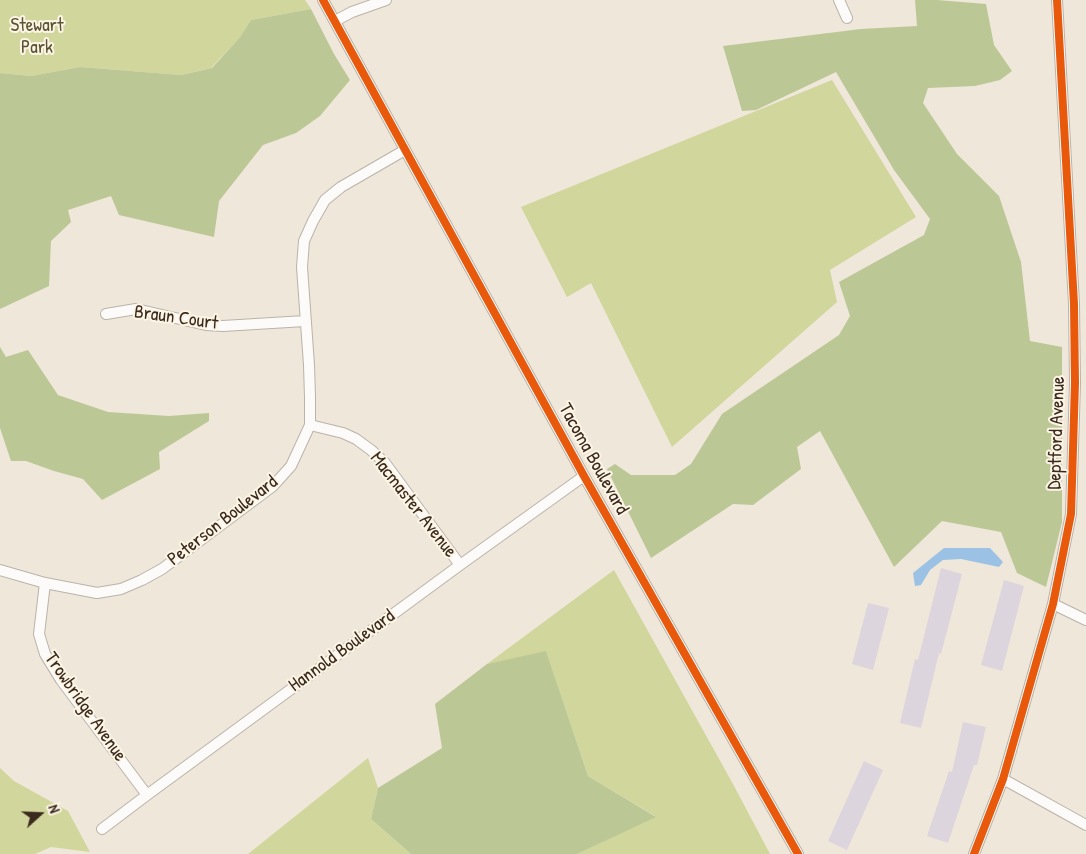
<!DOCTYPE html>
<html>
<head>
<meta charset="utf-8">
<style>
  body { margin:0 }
  #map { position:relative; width:1086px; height:854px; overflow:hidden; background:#efe7d9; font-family:"Patrick Hand",sans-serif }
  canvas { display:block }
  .north { position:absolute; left:15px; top:789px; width:50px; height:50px; -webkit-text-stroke:4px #fcf5e5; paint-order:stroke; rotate:70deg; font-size:14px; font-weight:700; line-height:20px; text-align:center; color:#3b2a1e }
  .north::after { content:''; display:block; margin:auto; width:18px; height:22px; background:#3b2a1e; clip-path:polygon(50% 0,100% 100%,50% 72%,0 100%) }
</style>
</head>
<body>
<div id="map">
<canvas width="1086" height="854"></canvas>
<div class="north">N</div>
</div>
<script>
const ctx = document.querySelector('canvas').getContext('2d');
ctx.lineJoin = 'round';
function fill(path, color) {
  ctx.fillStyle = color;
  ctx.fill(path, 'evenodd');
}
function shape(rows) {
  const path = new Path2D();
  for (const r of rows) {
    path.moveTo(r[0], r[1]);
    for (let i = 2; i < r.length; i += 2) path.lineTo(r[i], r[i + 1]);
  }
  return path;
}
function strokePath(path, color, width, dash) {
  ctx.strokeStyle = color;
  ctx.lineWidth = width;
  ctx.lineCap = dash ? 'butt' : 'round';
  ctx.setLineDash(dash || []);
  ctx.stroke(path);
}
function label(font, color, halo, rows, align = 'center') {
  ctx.font = font + ' "Patrick Hand",sans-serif';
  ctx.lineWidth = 4;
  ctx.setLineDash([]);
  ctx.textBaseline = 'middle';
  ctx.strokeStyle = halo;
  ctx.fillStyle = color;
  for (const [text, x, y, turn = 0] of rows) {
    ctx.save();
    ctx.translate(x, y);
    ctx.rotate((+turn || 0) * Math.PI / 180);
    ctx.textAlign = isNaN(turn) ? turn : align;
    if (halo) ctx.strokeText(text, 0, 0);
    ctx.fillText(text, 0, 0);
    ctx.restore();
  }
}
const green = shape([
  [0,0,305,0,311,9,251,20,240,37,211,68,181,75,80,67,31,76,0,73],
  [832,80,916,217,830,270,837,302,672,447,591,283,567,297,521,207],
  [614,570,733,784,770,854,577,854,655,816,588,776,546,652,487,664],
  [368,758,378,788,371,819,411,854,248,854],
  [0,768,14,781,68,811,90,852,51,847,35,854,0,854]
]);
const forest = shape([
  [915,0,937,0,986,4,994,45,1012,71,1000,80,975,86,928,88,923,103,957,154,999,196,1021,262,1030,341,1062,347,1062,522,1046,587,1017,573,1001,532,942,521,894,567,820,431,797,447,801,469,753,505,733,504,651,558,607,469,615,464,631,475,675,475,691,464,722,414,839,335,850,316,839,282,924,235,930,219,894,170,836,72,756,110,742,111,723,46,861,29,917,26],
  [311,9,334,54,350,80,320,116,296,133,263,145,219,201,214,237,119,215,111,196,68,210,71,222,51,241,49,286,0,309,0,73,31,76,80,67,181,75,212,68,240,37,251,20],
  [0,347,6,357,28,350,58,395,108,412,169,416,209,413,209,421,159,452,160,469,102,500,83,479,54,471,26,461,11,461,0,428],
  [546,651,588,776,656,817,577,854,411,854,371,819,378,788,442,748,435,704,487,664]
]);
const water = shape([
  [944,548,990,548,1003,562,999,567,961,559,943,560,930,570,921,585,915,586,913,573]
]);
const building = shape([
  [941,568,962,574,941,654,939,653,921,728,900,723,915,659,918,660],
  [1004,580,1024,586,1002,671,981,665],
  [868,603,889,608,873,670,852,664],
  [963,722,986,727,977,765,974,765,948,843,927,836,949,771,952,772],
  [864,761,883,770,847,850,828,841]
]);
const minor = shape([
  [323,0,584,476,798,854],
  [839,0,847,18],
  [335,21,352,12,386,0],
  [106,314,136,309,206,325,223,326,305,321],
  [310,425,343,433,356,439,371,450,385,463,460,565],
  [0,570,45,583,97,593,121,589,142,580,162,569,273,486,291,466,310,425,310,397,309,365,302,267,304,241,313,221,325,200,341,187,405,150],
  [45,583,39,634,45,654,61,680,147,795],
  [1053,604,1086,620],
  [1003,779,1086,825],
  [102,829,147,795,460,565,584,476],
  [974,854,1003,779,1053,604,1071,514,1075,383,1074,304,1057,0]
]);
const cycleway = shape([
  [323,0,584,476,798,854],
  [974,854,1003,779,1053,604,1071,514,1075,383,1074,304,1057,0]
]);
const parkNames = [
  ["Stewart",37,26],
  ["Park",37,48]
];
const streetNames = [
  ["Braun Court",176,318,8],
  ["Deptford Avenue",1057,433,-88],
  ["Tacoma Boulevard",593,459,61],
  ["Macmaster Avenue",413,505,52],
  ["Peterson Boulevard",223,521,-38],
  ["Hannold Boulevard",342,651,-36],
  ["Trowbridge Avenue",85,707,55]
];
fill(green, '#d1d69c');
fill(forest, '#bcc796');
fill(water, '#9bc2e4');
fill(building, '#dcd5dd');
strokePath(minor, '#bab3aa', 12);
strokePath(minor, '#fdfbf9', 10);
strokePath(cycleway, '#e8590c', 8);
label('19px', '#5a5231', '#fcf5e5', parkNames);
label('19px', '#3b2a1e', '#fcf5e5', streetNames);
</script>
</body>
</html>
